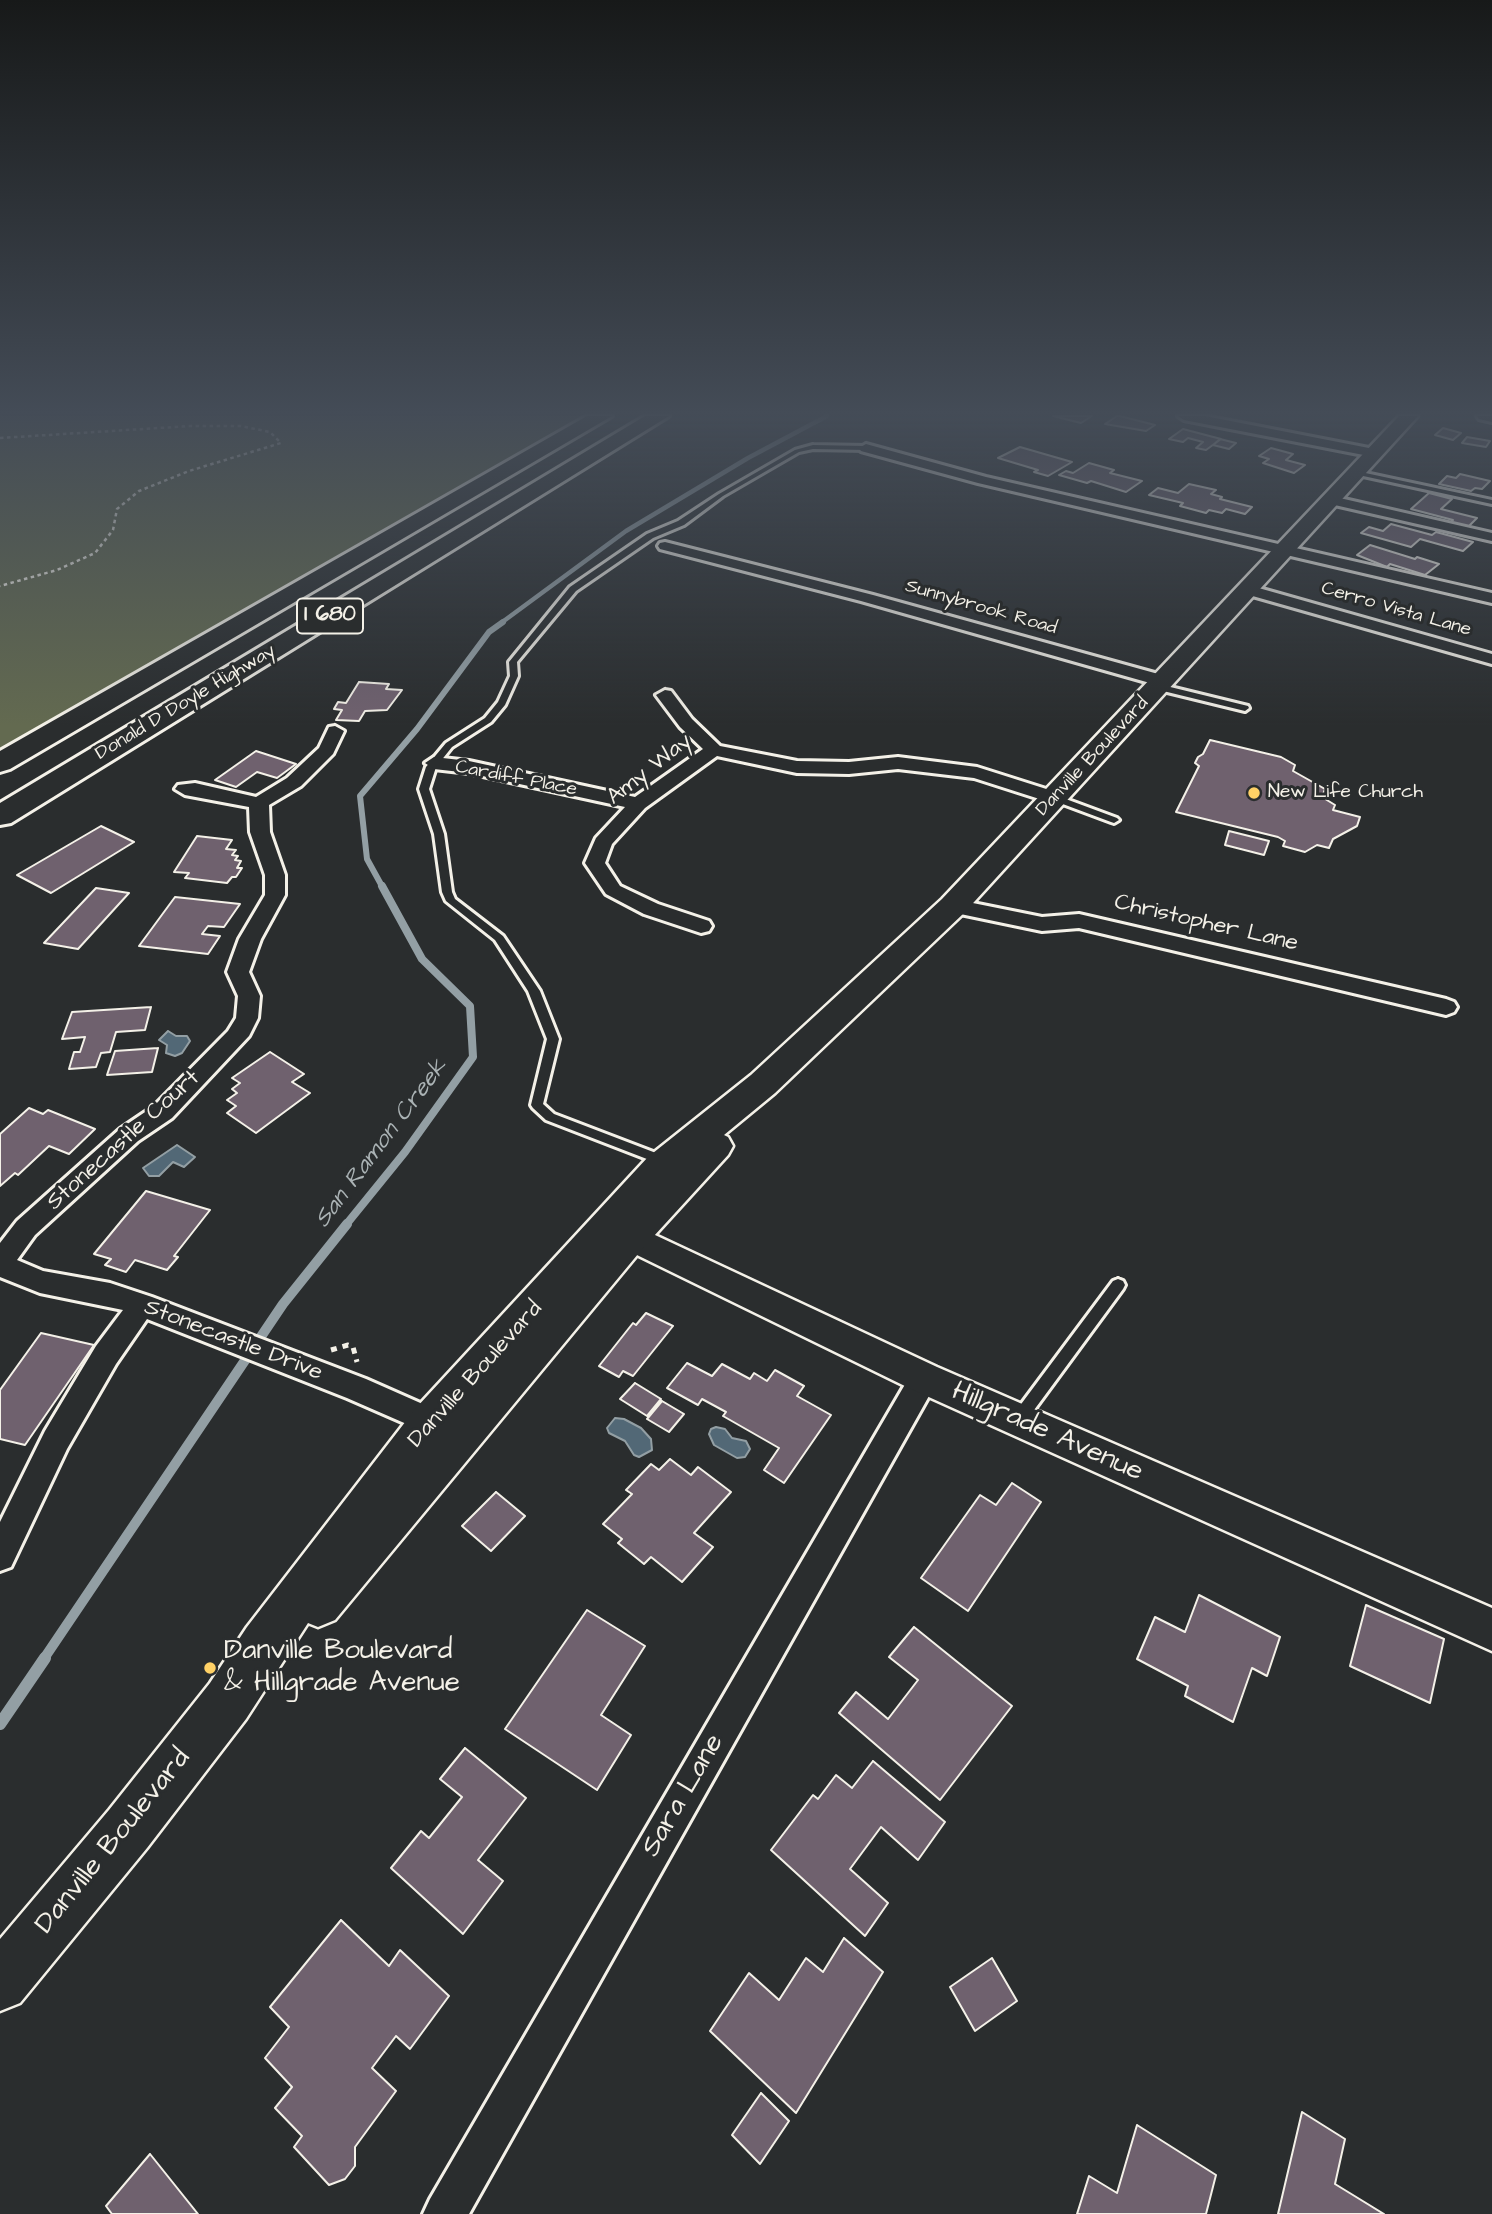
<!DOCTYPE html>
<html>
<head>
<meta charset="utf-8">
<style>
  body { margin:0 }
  canvas { display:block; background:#2a2d2e }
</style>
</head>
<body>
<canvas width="1492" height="2214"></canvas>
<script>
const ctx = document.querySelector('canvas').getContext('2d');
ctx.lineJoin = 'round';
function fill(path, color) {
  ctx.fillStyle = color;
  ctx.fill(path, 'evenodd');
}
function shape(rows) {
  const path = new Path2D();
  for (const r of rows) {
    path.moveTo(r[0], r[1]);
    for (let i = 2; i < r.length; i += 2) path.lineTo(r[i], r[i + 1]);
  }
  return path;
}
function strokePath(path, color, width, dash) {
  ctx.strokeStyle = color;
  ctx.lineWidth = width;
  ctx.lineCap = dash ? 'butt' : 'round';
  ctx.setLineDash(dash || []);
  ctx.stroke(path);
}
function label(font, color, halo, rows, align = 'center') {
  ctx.font = font + ' "Architects Daughter",sans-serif';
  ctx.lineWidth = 6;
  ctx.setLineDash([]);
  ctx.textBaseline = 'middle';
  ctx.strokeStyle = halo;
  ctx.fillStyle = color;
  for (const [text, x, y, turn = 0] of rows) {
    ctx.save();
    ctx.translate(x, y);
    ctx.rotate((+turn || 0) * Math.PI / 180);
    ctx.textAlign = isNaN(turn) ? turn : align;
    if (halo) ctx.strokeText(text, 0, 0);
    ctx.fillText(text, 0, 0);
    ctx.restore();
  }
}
const green = shape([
  [0,416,602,416,0,763]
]);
const water = shape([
  [168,1031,176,1036,187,1036,190,1041,182,1053,175,1056,166,1053,167,1045,159,1040,168,1031],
  [177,1145,195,1157,184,1167,173,1162,159,1176,149,1176,143,1168,177,1145],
  [615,1418,624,1419,641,1428,651,1439,652,1450,639,1457,634,1455,625,1441,609,1433,607,1428,615,1418],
  [716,1427,725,1429,732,1438,746,1441,750,1449,745,1457,737,1458,714,1445,709,1434,711,1429,716,1427]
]);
const streamFar4 = shape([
  [501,623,626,531,748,458,827,416]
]);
const streamFar3 = shape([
  [383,888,367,859,360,796,417,729,489,632,503,622]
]);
const streamFar2 = shape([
  [345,1226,405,1152,473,1057,470,1006,422,959,382,886]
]);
const streamFar1 = shape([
  [43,1660,283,1304,347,1224]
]);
const stream = shape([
  [0,1724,45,1658]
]);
const building = shape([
  [1053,416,1092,416,1081,423,1053,416],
  [1117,416,1120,416,1155,425,1146,431,1105,424,1117,416],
  [1443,428,1461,433,1453,440,1435,435,1443,428],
  [1183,429,1221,439,1206,450,1196,448,1203,442,1188,438,1183,442,1169,439,1183,429],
  [1467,437,1490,441,1486,447,1462,443,1467,437],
  [1220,439,1236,443,1229,449,1213,445,1220,439],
  [1020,447,1072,462,1048,476,1034,472,1038,470,998,458,1020,447],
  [1271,448,1293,454,1286,460,1305,465,1294,473,1263,463,1269,459,1259,456,1271,448],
  [1089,463,1114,470,1110,473,1142,481,1126,492,1091,481,1087,483,1059,475,1066,471,1073,473,1089,463],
  [1460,474,1490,481,1482,489,1475,488,1471,491,1439,484,1447,476,1456,478,1460,474],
  [1189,484,1216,490,1211,494,1222,497,1220,499,1252,507,1245,514,1226,509,1222,513,1209,510,1206,513,1180,506,1183,503,1149,495,1158,488,1178,493,1189,484],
  [1429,493,1452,499,1441,509,1477,518,1466,529,1448,524,1453,520,1411,509,1429,493],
  [1391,524,1432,535,1436,532,1473,542,1463,551,1420,539,1411,547,1361,533,1369,527,1383,531,1391,524],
  [1370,545,1415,559,1417,557,1439,564,1425,575,1390,564,1387,567,1357,555,1370,545],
  [359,682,389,684,386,689,402,690,387,710,365,711,359,721,336,720,342,710,334,709,338,702,346,703,359,682],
  [1210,740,1281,757,1295,765,1293,771,1325,789,1322,797,1335,805,1333,810,1360,817,1357,826,1333,839,1329,848,1317,845,1305,852,1283,846,1285,841,1278,837,1176,812,1199,766,1195,763,1198,757,1203,754,1210,740],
  [256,751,296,764,277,778,257,772,236,787,215,780,256,751],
  [101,826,134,842,51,893,17,875,101,826],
  [1229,831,1269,841,1264,855,1225,845,1229,831],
  [197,836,232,840,226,849,236,850,232,855,238,856,235,860,241,861,237,868,242,868,236,877,232,877,227,883,185,878,189,873,174,872,197,836],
  [96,888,129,893,78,949,44,943,96,888],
  [175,897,240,904,224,927,208,926,202,934,220,936,208,954,139,946,175,897],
  [151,1007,145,1030,116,1032,110,1052,101,1053,96,1067,69,1069,74,1052,80,1052,85,1037,62,1039,72,1012,151,1007],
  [158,1048,152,1072,107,1075,115,1051,158,1048],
  [270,1052,304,1074,292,1082,310,1093,256,1133,227,1113,236,1106,227,1100,237,1093,232,1089,240,1083,232,1078,270,1052],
  [29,1108,43,1114,48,1110,95,1129,69,1154,49,1146,18,1175,15,1173,0,1186,0,1134,29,1108],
  [146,1191,210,1210,174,1256,178,1257,167,1270,135,1260,126,1272,105,1265,111,1259,94,1254,146,1191],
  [646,1313,673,1326,633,1376,623,1371,619,1377,599,1366,633,1323,636,1325,646,1313],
  [41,1333,94,1345,25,1445,0,1439,0,1390,41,1333],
  [687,1363,712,1376,722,1364,750,1379,754,1373,767,1381,775,1370,804,1386,797,1396,831,1415,784,1483,764,1470,779,1448,723,1416,726,1412,702,1399,698,1405,667,1388,687,1363],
  [635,1383,661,1399,647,1416,620,1399,635,1383],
  [662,1401,684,1414,669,1432,647,1419,662,1401],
  [670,1459,691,1475,698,1467,731,1492,694,1533,713,1547,682,1582,651,1557,644,1564,618,1543,622,1539,603,1524,632,1494,626,1490,651,1464,659,1470,670,1459],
  [1012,1483,1041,1502,968,1611,921,1578,980,1495,996,1505,1012,1483],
  [496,1492,525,1516,491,1551,462,1526,496,1492],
  [1199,1595,1280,1637,1267,1676,1252,1668,1233,1722,1185,1696,1188,1686,1137,1659,1155,1617,1185,1632,1199,1595],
  [1366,1605,1444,1639,1430,1703,1350,1666,1366,1605],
  [587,1610,645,1646,601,1715,631,1735,597,1790,505,1729,587,1610],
  [914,1627,1012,1706,940,1800,839,1713,856,1692,888,1719,918,1680,889,1657,914,1627],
  [465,1748,526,1798,478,1860,503,1881,463,1934,391,1868,421,1831,429,1838,462,1797,440,1779,465,1748],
  [873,1761,945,1822,918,1860,881,1827,850,1869,888,1903,865,1936,771,1850,813,1795,818,1799,836,1775,852,1788,873,1761],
  [341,1920,389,1966,400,1950,449,1996,410,2049,396,2036,372,2068,396,2091,355,2147,355,2166,345,2179,329,2185,294,2147,302,2136,275,2108,292,2087,265,2058,289,2027,270,2007,341,1920],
  [844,1938,883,1972,796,2113,710,2031,749,1973,779,2000,806,1958,823,1972,844,1938],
  [992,1958,1017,2001,975,2031,950,1987,992,1958],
  [761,2093,789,2121,760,2164,732,2135,761,2093],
  [1302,2112,1345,2139,1335,2184,1384,2214,1278,2214,1302,2112],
  [1137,2125,1216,2175,1206,2214,1077,2214,1089,2176,1117,2193,1137,2125],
  [150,2154,198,2214,112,2214,106,2206,150,2154]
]);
const pathFar1 = shape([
  [0,438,190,426,241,426,270,432,281,443,189,471,139,491,117,509,113,530,95,553,57,570,0,586]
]);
const path = shape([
  [331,1350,348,1345,353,1347,357,1362]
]);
const service = shape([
  [813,445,866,446,869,448,866,450,813,449,799,452,723,496,684,525,653,538,576,591,517,662,518,676,505,705,491,722,452,747,436,767,429,789,444,834,452,892,455,899,503,936,540,991,559,1039,543,1104,554,1114,669,1158,671,1161,669,1164,665,1166,546,1120,533,1108,531,1105,547,1039,528,991,495,940,446,901,442,892,434,834,419,789,426,767,446,743,485,718,498,702,510,676,509,662,570,587,647,534,678,521,719,494,795,450,813,445],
  [1356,471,1492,500,1492,504,1354,474,1353,473,1356,471],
  [1158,684,1248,706,1249,708,1245,711,1155,689,1155,685,1158,684],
  [1055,795,1117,818,1119,820,1114,823,1111,822,1052,800,1050,798,1055,795],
  [1118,1279,1123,1281,1125,1285,1123,1289,1023,1425,1018,1427,1013,1425,1011,1420,1013,1415,1113,1281,1118,1279]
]);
const minor = shape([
  [1178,416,1205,416,1374,449,1381,453,1374,457,1184,420,1178,416],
  [1477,416,1492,416,1492,422,1479,419,1477,416],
  [866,444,986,477,1492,593,1492,603,978,483,861,451,859,448,866,444],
  [1331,496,1492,533,1492,541,1326,503,1324,500,1331,496],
  [665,542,873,595,1169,677,1172,681,1169,685,1157,685,861,601,660,549,658,546,660,543,665,542],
  [1248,585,1492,654,1492,664,1242,593,1240,590,1248,585],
  [665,690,671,691,692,719,720,746,797,761,849,762,898,757,977,767,1062,794,1065,798,1055,804,974,778,898,769,849,774,797,773,717,756,645,808,612,844,605,863,620,886,658,904,709,921,712,926,709,931,701,933,644,914,606,894,585,863,596,838,625,807,469,773,434,769,425,763,434,757,469,761,635,797,703,749,680,727,656,695,665,690],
  [335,726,344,731,333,754,301,786,269,805,270,832,285,875,285,895,261,939,249,972,260,996,258,1018,249,1036,172,1118,138,1141,35,1235,17,1260,43,1271,110,1283,152,1297,366,1379,452,1417,456,1426,452,1435,441,1439,347,1398,147,1319,116,1364,67,1449,11,1567,0,1571,0,1522,45,1431,96,1346,123,1310,40,1293,0,1277,0,1243,17,1221,120,1129,154,1106,228,1031,236,1018,238,996,227,972,239,939,265,895,265,875,250,832,249,807,185,795,175,789,178,785,195,783,256,797,287,778,319,748,329,727,335,726],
  [953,899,1042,917,1079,914,1446,999,1454,1002,1457,1007,1454,1012,1446,1015,1079,928,1042,931,946,911,942,906,946,901,953,899],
  [924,1366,934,1369,939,1378,934,1387,469,2214,423,2214,430,2199,914,1369,924,1366]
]);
const tertiary = shape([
  [608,1213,937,1367,1492,1608,1492,1651,911,1389,596,1235,591,1226,596,1217,608,1213]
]);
const secondary = shape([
  [1399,416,1418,416,964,913,775,1093,724,1135,728,1137,733,1146,728,1155,643,1248,335,1620,318,1627,308,1623,246,1719,147,1848,20,2003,0,2011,0,1939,109,1810,210,1683,247,1627,416,1408,648,1157,751,1075,942,899,1399,416]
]);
const motorway = shape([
  [587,416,612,416,10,769,0,772,0,751,587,416],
  [645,416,669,416,11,823,0,825,0,803,645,416]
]);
const markers = [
  [1254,793,7,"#ffd166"],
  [210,1668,7,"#ffd166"]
];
const farStreetnames = [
  ["Sunnybrook Road",981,608,16],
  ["Cerro Vista Lane",1396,610,16],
  ["Donald D Doyle Highway",186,703,-31],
  ["Danville Boulevard",1093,757,-47],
  ["Cardiff Place",516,779,11]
];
const farPoinames = [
  ["New Life Church",1268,793]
];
const shields = [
  [330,616,66]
];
const shieldNames = [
  ["I 680",330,616]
];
const streetNames = [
  ["Amy Way",650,770,-38],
  ["Christopher Lane",1206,924,13],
  ["Stonecastle Court",124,1141,-42],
  ["Stonecastle Drive",233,1341,21],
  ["Danville Boulevard",476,1375,-48]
];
const waterNames = [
  ["San Ramon Creek",382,1144,-53]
];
const nearStreetnames = [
  ["Hillgrade Avenue",1047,1433,24],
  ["Sara Lane",684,1796,-60],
  ["Danville Boulevard",114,1842,-51]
];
const nearPoinames = [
  ["Danville Boulevard",224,1652],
  ["& Hillgrade Avenue",224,1684]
];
fill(green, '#636a50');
fill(water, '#526876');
strokePath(water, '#939fa4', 2);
strokePath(streamFar4, '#939fa4', 4.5);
strokePath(streamFar3, '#939fa4', 6);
strokePath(streamFar2, '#939fa4', 8);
strokePath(streamFar1, '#939fa4', 10);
strokePath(stream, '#939fa4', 12);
fill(building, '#6f616e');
strokePath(building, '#f4f1e8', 2);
strokePath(service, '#f4f1e8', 6);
strokePath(minor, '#f4f1e8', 6);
strokePath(tertiary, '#f4f1e8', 5);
strokePath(secondary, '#f4f1e8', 5);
strokePath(motorway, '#f4f1e8', 6);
strokePath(pathFar1, '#f4f1e8', 2.5, [3.5, 3.5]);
strokePath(path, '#f4f1e8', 5, [6, 6]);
fill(service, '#2a2d2e');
fill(minor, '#2a2d2e');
fill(tertiary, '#2a2d2e');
fill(secondary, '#2a2d2e');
fill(motorway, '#2a2d2e');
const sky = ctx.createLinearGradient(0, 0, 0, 726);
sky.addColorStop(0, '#171919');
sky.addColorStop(0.57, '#444c57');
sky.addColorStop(1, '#444c5700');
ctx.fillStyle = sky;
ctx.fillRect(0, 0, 1492, 726);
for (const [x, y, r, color] of markers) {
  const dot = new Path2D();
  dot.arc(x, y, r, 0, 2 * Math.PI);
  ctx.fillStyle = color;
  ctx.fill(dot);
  strokePath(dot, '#2a2d2e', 2.5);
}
label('19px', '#f4f1e8', '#2a2d2e', farStreetnames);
label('19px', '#f4f1e8', '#2a2d2e', farPoinames, 'left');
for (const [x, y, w] of shields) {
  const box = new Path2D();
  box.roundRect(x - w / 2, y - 17.5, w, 35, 5);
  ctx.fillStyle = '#2a2d2e';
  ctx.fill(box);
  strokePath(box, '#f4f1e8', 2);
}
label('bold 21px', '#f4f1e8', null, shieldNames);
label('23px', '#f4f1e8', '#2a2d2e', streetNames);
label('italic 24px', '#abb3b5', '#2a2d2e', waterNames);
label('28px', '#f4f1e8', '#2a2d2e', nearStreetnames);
label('28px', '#f4f1e8', '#2a2d2e', nearPoinames, 'left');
</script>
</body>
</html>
